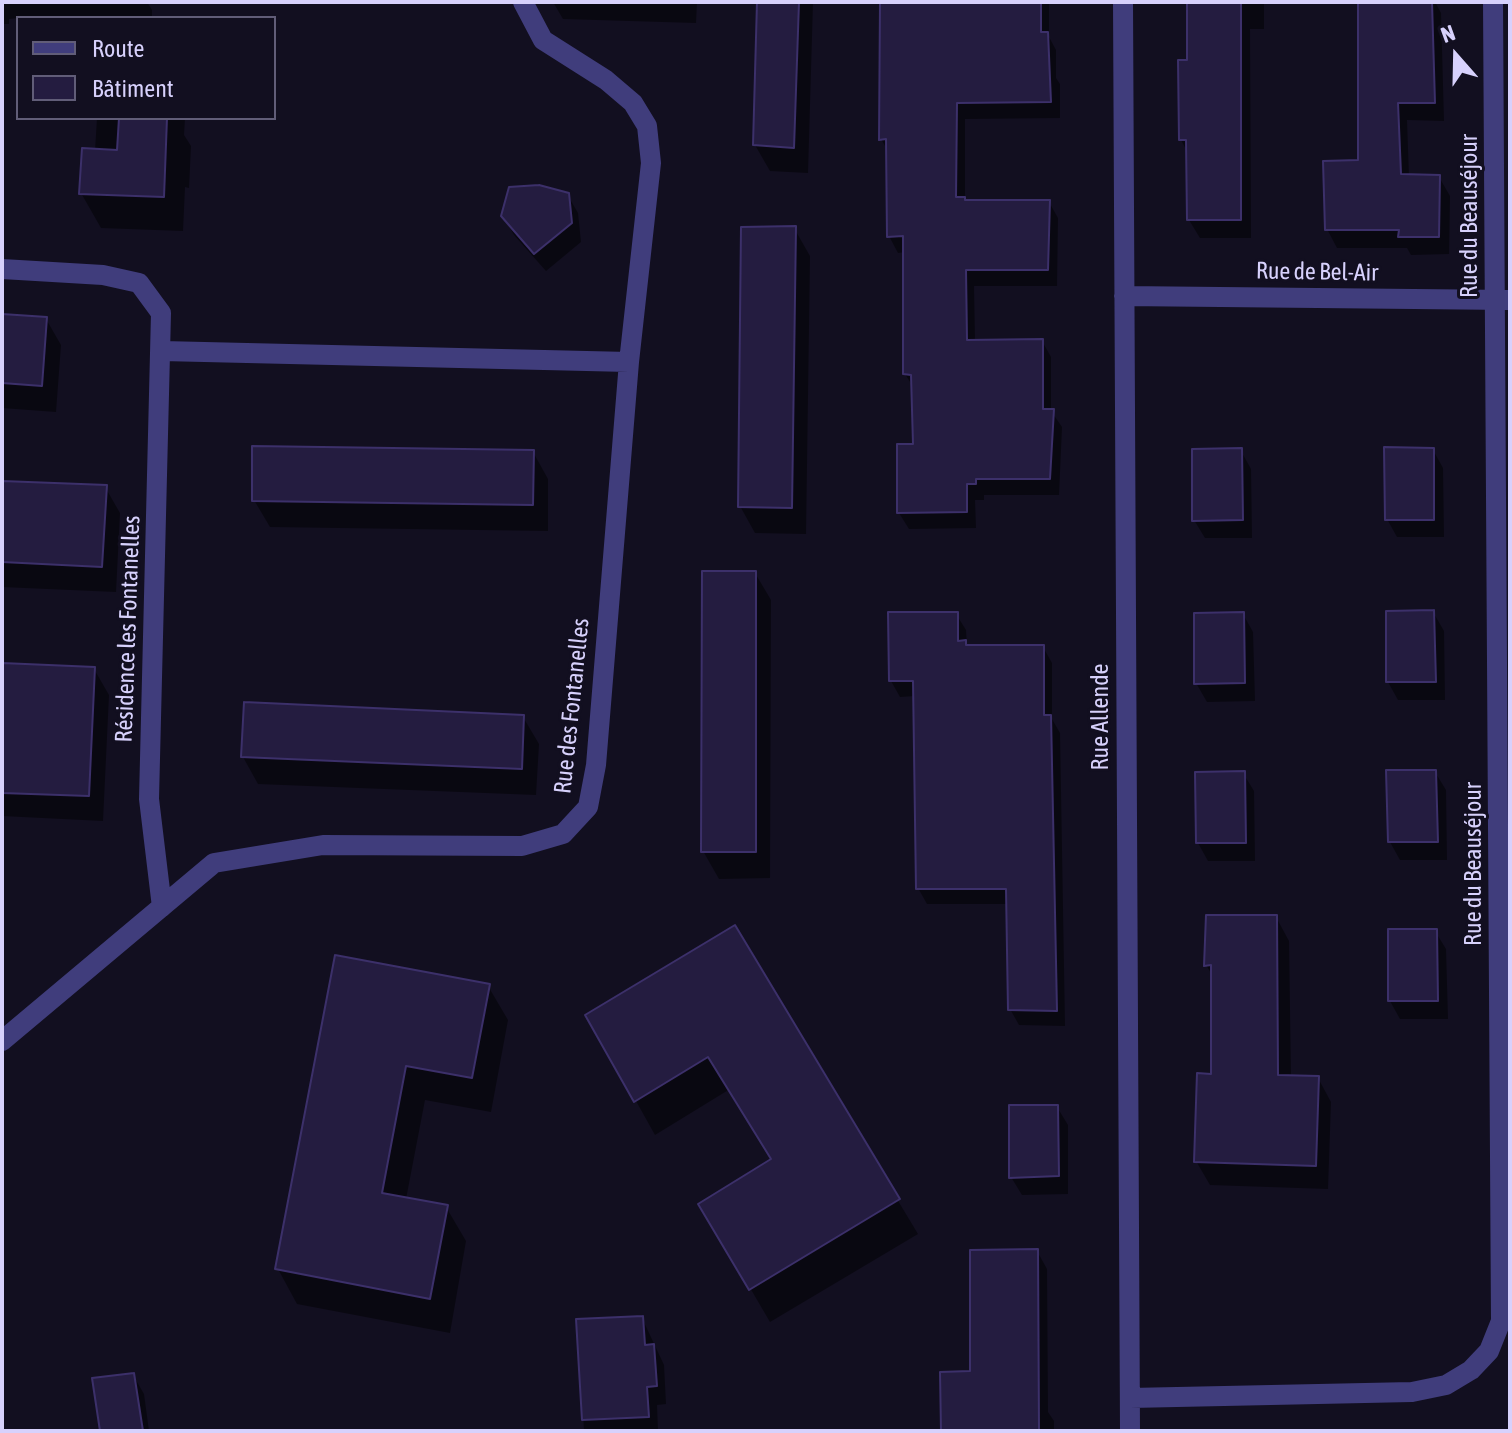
<!DOCTYPE html>
<html>
<head>
<meta charset="utf-8">
<style>
  body { margin:0 }
  #map { position:relative; width:1512px; height:1433px; overflow:hidden; background:#120f20; font-family:"Asap Condensed",sans-serif }
  canvas { display:block }
  .frame { position:absolute; inset:0; border:4px solid #d7d1fc; pointer-events:none }
  .legend { position:absolute; left:16px; top:16px; width:260px; height:104px; box-sizing:border-box; background:#120f20; border:2px solid #615d78; margin:0; padding:10px 14px; list-style:none; font-size:24px; color:#d7d1fc }
  .legend li { display:flex; align-items:center; gap:16px; height:40px }
  .legend b { width:40px; border:2px solid #615d78 }
  .north { position:absolute; left:1416px; top:16px; width:80px; height:80px; -webkit-text-stroke:6px #120f20; paint-order:stroke; rotate:340deg; font-size:22px; font-weight:700; line-height:32px; text-align:center; color:#d7d1fc }
  .north::after { content:''; display:block; margin:auto; width:28px; height:36px; background:#d7d1fc; clip-path:polygon(50% 0,100% 100%,50% 72%,0 100%) }
</style>
</head>
<body>
<div id="map">
<canvas width="1512" height="1433"></canvas>
<div class="frame"></div>
<ul class="legend">
<li><b style="height:10px;background:#403d7c"></b>Route</li>
<li><b style="height:22px;background:#241c40"></b>Bâtiment</li>
</ul>
<div class="north">N</div>
</div>
<script>
const ctx = document.querySelector('canvas').getContext('2d');
ctx.lineJoin = 'round';
function fill(path, color) {
  ctx.fillStyle = color;
  ctx.fill(path, 'evenodd');
}
function shape(rows) {
  const path = new Path2D();
  for (const r of rows) {
    path.moveTo(r[0], r[1]);
    for (let i = 2; i < r.length; i += 2) path.lineTo(r[i], r[i + 1]);
  }
  return path;
}
function strokePath(path, color, width, dash) {
  ctx.strokeStyle = color;
  ctx.lineWidth = width;
  ctx.lineCap = dash ? 'butt' : 'round';
  ctx.setLineDash(dash || []);
  ctx.stroke(path);
}
function label(font, color, halo, rows, align = 'center') {
  ctx.font = font + ' "Asap Condensed",sans-serif';
  ctx.lineWidth = 6;
  ctx.setLineDash([]);
  ctx.textBaseline = 'middle';
  ctx.strokeStyle = halo;
  ctx.fillStyle = color;
  for (const [text, x, y, turn = 0] of rows) {
    ctx.save();
    ctx.translate(x, y);
    ctx.rotate((+turn || 0) * Math.PI / 180);
    ctx.textAlign = isNaN(turn) ? turn : align;
    if (halo) ctx.strokeText(text, 0, 0);
    ctx.fillText(text, 0, 0);
    ctx.restore();
  }
}
const shadow = shape([
  [2,2,147,2,152,10,152,18,18,18,9,19,9,24,2,24],
  [553,2,697,2,696,23,563,19],
  [759,2,813,2,808,173,770,171,755,145],
  [882,2,1049,2,1049,37,1056,50,1056,78,1060,84,1060,118,965,119,965,200,966,202,1049,202,1058,218,1057,286,974,286,975,342,1042,341,1051,357,1051,411,1062,427,1059,495,984,495,984,500,975,500,976,528,909,529,899,513,915,446,914,388,905,374,905,252,898,253,889,236,888,151,881,139],
  [1189,2,1264,2,1264,29,1250,29,1251,238,1200,238,1189,220,1188,153,1181,140,1189,62],
  [1360,2,1435,2,1441,13,1444,121,1407,120,1409,177,1439,177,1450,196,1449,254,1411,255,1407,248,1337,248,1327,229,1360,162],
  [97,118,185,118,184,135,191,146,189,188,185,187,183,231,101,228,81,193,95,151],
  [567,194,578,213,581,242,546,271,514,235,503,216],
  [794,228,810,256,806,534,755,533,740,506],
  [2,316,46,319,61,345,56,412,2,408],
  [1433,450,1443,468,1444,537,1397,537,1387,519],
  [1241,451,1251,469,1252,538,1205,538,1194,520],
  [533,452,548,479,548,531,270,527,254,500],
  [2,483,105,487,120,513,116,592,2,587],
  [755,573,771,600,770,878,719,879,703,851],
  [1433,612,1444,631,1445,700,1398,700,1388,682],
  [956,614,966,630,967,647,1043,647,1052,663,1052,719,1060,733,1065,1026,1019,1025,1010,1009,1009,904,927,904,918,888,915,696,900,697,891,681],
  [1243,614,1253,632,1255,701,1207,702,1196,683],
  [2,665,94,669,109,695,103,821,2,816],
  [523,717,539,744,536,795,258,784,243,757],
  [1435,772,1446,790,1447,860,1400,860,1390,842],
  [1243,773,1254,791,1255,861,1208,861,1198,843],
  [1276,917,1289,941,1291,1078,1318,1078,1331,1102,1328,1189,1210,1185,1196,1161,1213,1076,1213,976,1206,965],
  [734,928,918,1234,770,1322,701,1204,773,1160,730,1089,655,1135,588,1015],
  [1435,931,1446,949,1448,1019,1400,1019,1390,1001],
  [337,957,488,986,508,1020,491,1112,425,1100,406,1199,446,1207,466,1241,450,1333,297,1304,278,1269],
  [1057,1107,1068,1125,1068,1194,1022,1195,1011,1177],
  [1037,1251,1047,1269,1048,1412,1054,1421,1054,1431,943,1431],
  [642,1318,664,1365,666,1404,657,1405,658,1431,584,1431,578,1321],
  [133,1375,144,1394,149,1431,102,1431]
]);
const building = shape([
  [757,2,799,2,794,148,753,145,757,2],
  [880,2,1041,2,1041,32,1048,32,1051,102,957,103,956,197,965,197,965,200,1050,200,1048,270,966,270,967,340,1043,339,1043,409,1054,409,1050,479,976,479,976,484,967,484,967,512,897,513,897,444,913,444,911,375,903,374,903,236,887,237,886,139,879,140,880,2],
  [1187,2,1241,2,1241,220,1187,220,1186,140,1179,140,1178,60,1187,60,1187,2],
  [1358,2,1432,2,1435,103,1398,103,1401,174,1440,175,1439,237,1398,237,1399,230,1325,230,1323,161,1358,160,1358,2],
  [119,118,167,118,164,197,79,194,82,148,117,150,119,118],
  [539,185,569,193,572,223,534,254,501,216,509,187,539,185],
  [796,226,792,508,738,507,741,227,796,226],
  [2,314,47,317,42,386,2,383,2,314],
  [252,446,534,450,533,505,252,501,252,446],
  [1384,447,1434,448,1434,520,1385,520,1384,447],
  [1242,448,1243,520,1192,521,1192,449,1242,448],
  [2,481,107,485,102,567,2,562,2,481],
  [702,571,756,571,756,852,701,852,702,571],
  [1434,610,1436,682,1386,682,1386,611,1434,610],
  [888,612,958,612,958,641,966,640,966,645,1044,645,1044,715,1051,715,1057,1011,1008,1010,1006,889,916,889,913,681,889,681,888,612],
  [1244,612,1245,683,1194,684,1194,613,1244,612],
  [2,663,95,667,89,796,2,793,2,663],
  [244,702,524,715,522,769,241,757,244,702],
  [1386,770,1436,770,1438,842,1388,842,1386,770],
  [1245,771,1246,843,1196,843,1195,772,1245,771],
  [1206,915,1277,915,1278,1075,1319,1076,1316,1166,1194,1162,1197,1073,1211,1074,1211,965,1204,966,1206,915],
  [735,925,900,1199,749,1290,698,1204,771,1159,708,1057,634,1102,585,1015,735,925],
  [1388,929,1437,929,1438,1001,1388,1001,1388,929],
  [335,955,490,984,472,1078,406,1066,382,1193,448,1205,430,1299,275,1269,335,955],
  [1009,1105,1058,1105,1059,1176,1009,1178,1009,1105],
  [1038,1249,1039,1431,941,1431,940,1372,970,1371,970,1250,1038,1249],
  [643,1316,645,1345,654,1344,657,1386,647,1387,649,1417,582,1420,576,1319,643,1316],
  [134,1373,143,1431,100,1431,92,1378,134,1373]
]);
const minor = shape([
  [1123,2,1130,1431],
  [2,269,103,275,139,283,161,313,149,799,162,907],
  [1124,296,1510,300],
  [162,351,629,362],
  [2,1041,214,863,323,845,522,846,563,834,588,807,596,765,629,362,651,163,647,126,633,103,606,80,543,40,523,2],
  [1130,1398,1412,1392,1446,1385,1471,1370,1489,1351,1501,1321,1493,2]
]);
const streetNames = [
  ["Rue du Beauséjour",1469,216,-90],
  ["Rue de Bel-Air",1317,272,1],
  ["Résidence les Fontanelles",128,629,-88],
  ["Rue des Fontanelles",572,706,-84],
  ["Rue Allende",1100,717,-90],
  ["Rue du Beauséjour",1473,864,-90]
];
fill(shadow, '#0007');
fill(building, '#241c40');
strokePath(building, '#3c306a', 2);
strokePath(minor, '#403d7c', 20);
label('24px', '#d7d1fc', '#120f20', streetNames);
</script>
</body>
</html>
